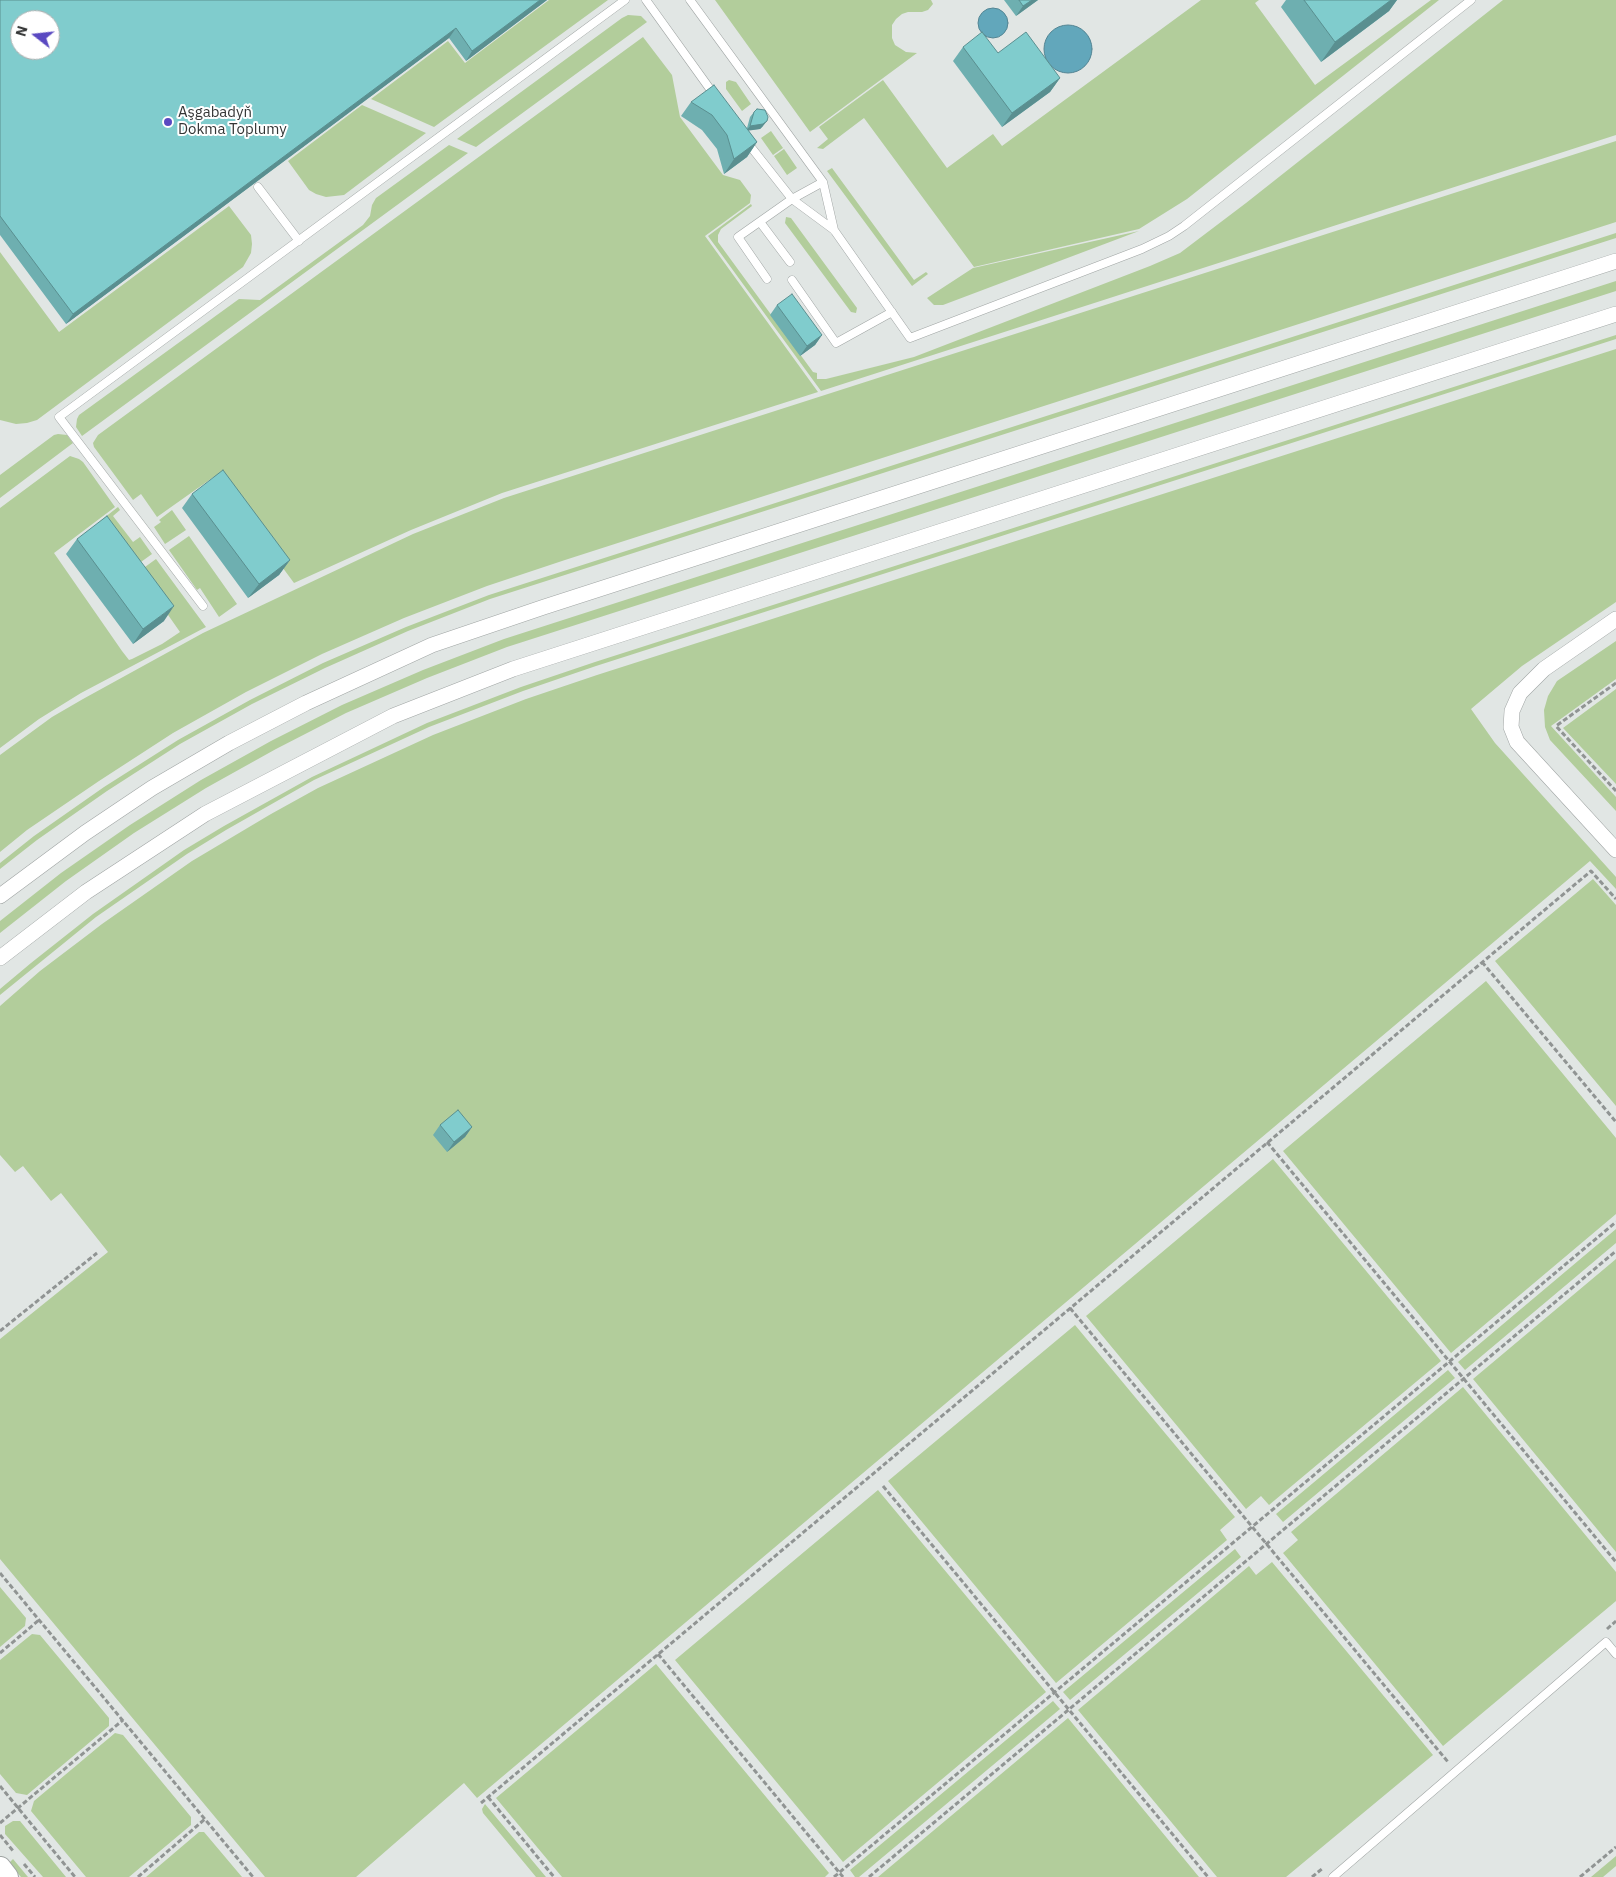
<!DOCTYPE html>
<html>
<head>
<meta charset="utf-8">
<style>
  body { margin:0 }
  #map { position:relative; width:1616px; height:1877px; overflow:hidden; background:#e1e6e4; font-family:"IBM Plex Sans",sans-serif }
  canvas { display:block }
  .north { position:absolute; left:10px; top:10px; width:50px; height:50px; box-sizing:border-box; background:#fff; border:1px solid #aeafaf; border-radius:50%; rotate:286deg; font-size:14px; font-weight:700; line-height:20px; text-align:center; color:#343636 }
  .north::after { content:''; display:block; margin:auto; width:18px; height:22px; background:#5a49c1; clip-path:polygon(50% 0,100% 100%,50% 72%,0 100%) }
</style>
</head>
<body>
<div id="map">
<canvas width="1616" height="1877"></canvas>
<div class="north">N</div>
</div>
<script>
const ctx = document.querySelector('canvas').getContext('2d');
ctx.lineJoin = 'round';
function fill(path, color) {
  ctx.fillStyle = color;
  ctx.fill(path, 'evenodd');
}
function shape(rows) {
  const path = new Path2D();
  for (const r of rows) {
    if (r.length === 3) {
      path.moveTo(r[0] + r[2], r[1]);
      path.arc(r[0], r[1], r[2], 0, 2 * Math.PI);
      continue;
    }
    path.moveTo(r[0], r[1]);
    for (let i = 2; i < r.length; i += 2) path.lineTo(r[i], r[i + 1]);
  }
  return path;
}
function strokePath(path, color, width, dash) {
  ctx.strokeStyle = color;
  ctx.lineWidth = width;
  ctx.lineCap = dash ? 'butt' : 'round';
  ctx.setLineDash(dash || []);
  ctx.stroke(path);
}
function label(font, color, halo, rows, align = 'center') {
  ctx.font = font + ' "IBM Plex Sans",sans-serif';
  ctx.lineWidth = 4;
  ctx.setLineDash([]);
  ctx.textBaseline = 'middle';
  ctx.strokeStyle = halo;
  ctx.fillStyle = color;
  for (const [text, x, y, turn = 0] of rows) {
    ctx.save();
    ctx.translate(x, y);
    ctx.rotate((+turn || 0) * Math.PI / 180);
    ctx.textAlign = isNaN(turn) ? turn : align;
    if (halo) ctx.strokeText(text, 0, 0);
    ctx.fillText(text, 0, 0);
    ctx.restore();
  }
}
const green = shape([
  [549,0,608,0,434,127,371,99,448,41,465,63],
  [715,0,931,0,933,4,928,10,922,12,908,12,902,14,896,19,892,25,892,38,895,45,906,52,917,53,810,132],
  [1201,0,1259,0,1255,3,1315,85,1431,0,1439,0,1187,199,1139,229,974,267,864,118,823,149,817,148,828,139,819,127,883,80,947,168,993,134,1002,146],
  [1503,0,1616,0,1616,135,821,391,708,236,751,204,752,206,721,229,718,235,718,242,813,372,817,373,817,379,826,379,914,357,1150,266,1180,253,1246,203],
  [628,15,641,16,647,22,476,147,457,139,622,18],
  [643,37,672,75,680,117,723,175,740,180,751,195,750,203,705,236,818,392,502,493,411,530,294,583,215,476,157,517,141,494,133,500,94,447,93,443,98,435],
  [729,80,736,82,751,104,742,111,726,89,726,82],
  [362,105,426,133,344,195,326,197,316,194,309,190,288,161],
  [771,131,783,148,773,155,761,138],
  [1616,141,1616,222,565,560,487,586,404,618,322,654,246,692,173,733,99,781,27,830,0,852,0,755,52,717,83,699,203,633,413,534,504,498],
  [449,145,468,153,82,436,76,427,77,419,79,415,239,299,260,300,363,225,370,216,372,205,376,198],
  [784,149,797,168,787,175,774,156],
  [832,168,914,280,926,272,928,274,912,286,827,171],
  [229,206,251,235,252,244,251,253,243,267,37,420,27,423,16,424,0,420,0,252,59,332],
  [786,217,791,218,857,308,856,313,851,312,785,223],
  [1139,231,943,305,934,305,927,298,973,268],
  [1616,233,1616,238,490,599,408,631,325,668,252,704,180,744,107,791,37,840,0,869,0,863,34,836,104,787,178,740,250,700,323,663,406,627,489,595],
  [1616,281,1616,291,507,647,427,678,346,713,276,749,206,788,134,833,66,881,0,933,0,921,61,873,130,825,201,780,271,741,342,705,423,670,504,639],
  [1616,335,1616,339,596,666,523,691,429,727,314,780,226,830,187,854,96,917,0,995,0,989,31,963,93,914,184,850,224,826,312,777,427,723,521,687,595,662],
  [1616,349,1616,602,1522,666,1471,709,1495,743,1616,877,1616,889,1590,861,477,1798,464,1783,356,1877,265,1877,0,1559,0,1339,108,1252,61,1193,51,1201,23,1166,15,1172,0,1155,0,1006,40,971,102,924,192,861,271,814,318,788,433,735,526,699,597,675],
  [58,434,67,435,73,443,0,498,0,475,54,435],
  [70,456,79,459,83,462,115,507,54,553,122,651,129,660,132,659,162,644,180,632,138,572,156,559,206,627,81,693,39,719,0,748,0,508],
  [118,507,120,510,113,516,133,542,140,537,152,554,134,567,100,521],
  [172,510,186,530,165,544,154,527,161,522,159,520],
  [189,536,237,604,219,617,200,588,197,590,169,550],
  [1616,641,1616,679,1551,726,1616,797,1616,811,1550,740,1545,727,1544,710,1548,696,1557,681],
  [1616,689,1616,784,1563,728],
  [1593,879,1616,905,1616,1106,1495,961],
  [1486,981,1616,1138,1616,1214,1451,1353,1283,1151],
  [1273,1159,1441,1361,1269,1505,1261,1496,1246,1509,1086,1316],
  [1616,1229,1616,1243,1465,1370,1458,1362],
  [1616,1259,1616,1552,1473,1379],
  [1075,1325,1235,1517,1220,1530,1227,1540,1056,1683,888,1481],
  [1448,1370,1455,1378,1283,1522,1276,1514],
  [1463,1387,1616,1572,1616,1601,1443,1746,1283,1553,1298,1540,1291,1532],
  [878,1490,1046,1692,843,1862,675,1660],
  [1235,1549,1241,1557,1070,1700,1063,1692],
  [1272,1562,1433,1755,1286,1877,1217,1877,1078,1710,1249,1566,1256,1575],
  [0,1587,26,1618,25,1626,0,1647],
  [32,1634,40,1635,109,1718,109,1726,27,1795,16,1793,0,1774,0,1660],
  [656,1664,829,1873,825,1877,562,1877,496,1798],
  [1053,1701,1060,1709,859,1877,855,1877,850,1870],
  [1068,1718,1199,1877,878,1877],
  [115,1733,123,1735,191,1817,191,1825,129,1877,86,1877,31,1811,34,1801],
  [485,1804,546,1877,536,1877,483,1813,482,1809],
  [13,1821,20,1821,66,1877,43,1877,5,1834,5,1826],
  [199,1832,204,1832,242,1877,146,1877],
  [1616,1856,1616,1866,1603,1877,1591,1877],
  [13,1859,28,1877,21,1877,9,1863]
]);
const water = shape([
  [993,23,15],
  [1068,49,24]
]);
const path = shape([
  [1616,683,1556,726,1616,791],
  [1482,962,1616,1122],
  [1267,1142,1616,1562],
  [1070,1308,1448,1762],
  [0,1331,97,1253],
  [883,1486,1208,1877],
  [0,1573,253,1877],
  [1607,1629,1616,1621],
  [0,1653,39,1620],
  [658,1654,843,1877],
  [0,1786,75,1877],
  [488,1797,554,1877],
  [481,1803,1591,871,1616,899],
  [0,1823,123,1720],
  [0,1835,14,1852],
  [24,1864,35,1877],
  [138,1877,205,1819],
  [834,1877,1616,1222],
  [869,1877,1616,1251],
  [1312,1877,1323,1868],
  [1580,1877,1616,1847]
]);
const lane = shape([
  [646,0,715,96],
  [690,0,823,182,834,230],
  [747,142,792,199,834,230,910,338,1142,249,1169,236,1184,226,1471,0],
  [258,187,299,241],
  [760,222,790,262],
  [767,279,738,237,792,199,823,182],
  [792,280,836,343,892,312],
  [203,606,59,417,625,0],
  [1333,1877,1606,1642,1616,1654]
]);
const street = shape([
  [1616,619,1544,669,1520,693,1512,711,1511,727,1517,742,1616,850],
  [0,896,85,833,152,788,229,743,306,703,432,645,544,607,1616,261],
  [0,958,86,892,205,814,393,716,513,669,1616,314]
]);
const primary = shape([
  [0,1868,7,1877]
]);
const wall = shape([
  [0,0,547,0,466,61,449,38,66,324,0,235],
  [1004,0,1038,0,1016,16],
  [1286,0,1397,0,1389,11,1321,62,1281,7],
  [963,47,998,53,1060,78,1050,92,1002,127,953,61],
  [691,102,747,128,750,117,754,112,763,126,760,129,748,130,757,142,747,157,724,174,717,149,702,130,681,116],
  [777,305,822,335,815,345,800,356,770,315],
  [192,494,290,560,279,575,248,598,182,508],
  [77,539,164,621,133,644,66,554],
  [440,1125,472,1127,465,1137,447,1152,433,1135]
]);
const shadedWall = shape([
  [540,0,547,0,466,61,472,51],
  [1032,0,1038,0,1016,16,1023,6],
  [1391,0,1397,0,1389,11,1321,62,1335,42],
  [456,28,449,38,66,324,73,314],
  [1060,78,1050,92,1002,127,1012,113],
  [767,121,763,126,760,129,746,131,750,126],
  [757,142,747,157,724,174,734,159],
  [822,335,815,345,800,356,807,346],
  [290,560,279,575,248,598,259,584],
  [174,606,164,621,133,644,143,629],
  [472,1127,465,1137,447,1152,454,1142]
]);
const building = shape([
  [0,0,540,0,472,51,456,28,73,314,0,216,0,0],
  [20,20,50,20,50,50,20,50,20,20],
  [1019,0,1032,0,1023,6,1019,0],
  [1304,0,1391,0,1335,42,1304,0],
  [982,32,998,53,1026,32,1060,78,1012,113,963,47,982,32],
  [714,85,757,142,734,159,727,135,712,115,691,102,714,85],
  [757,109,765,110,768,117,767,121,763,124,750,126,754,112,757,109],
  [792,294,822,335,807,346,777,305,792,294],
  [223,470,290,560,259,584,192,494,223,470],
  [107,516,174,606,143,629,77,539,107,516],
  [458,1110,472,1127,454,1142,440,1125,458,1110]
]);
const markers = [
  [168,122,5,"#5a49c1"]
];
const poiNames = [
  ["Aşgabadyň",178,113],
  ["Dokma Toplumy",178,130]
];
fill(green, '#b2cd9b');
fill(water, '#62a7bb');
strokePath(water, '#548593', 1);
strokePath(lane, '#a0a5a4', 9);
strokePath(street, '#a0a5a4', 16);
strokePath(primary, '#a0a5a4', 24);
strokePath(path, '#909493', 3, [5, 2.5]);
strokePath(lane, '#fff', 8);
strokePath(street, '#fff', 15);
strokePath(primary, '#fff', 22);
fill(wall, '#6eafb0');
fill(shadedWall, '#5a8f90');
fill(building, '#80cccd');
strokePath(building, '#5a8f90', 1);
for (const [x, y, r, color] of markers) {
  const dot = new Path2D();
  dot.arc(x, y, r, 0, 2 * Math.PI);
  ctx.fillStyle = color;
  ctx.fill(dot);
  strokePath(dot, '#fff', 2);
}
label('15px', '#343636', '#fff', poiNames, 'left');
</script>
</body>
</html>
